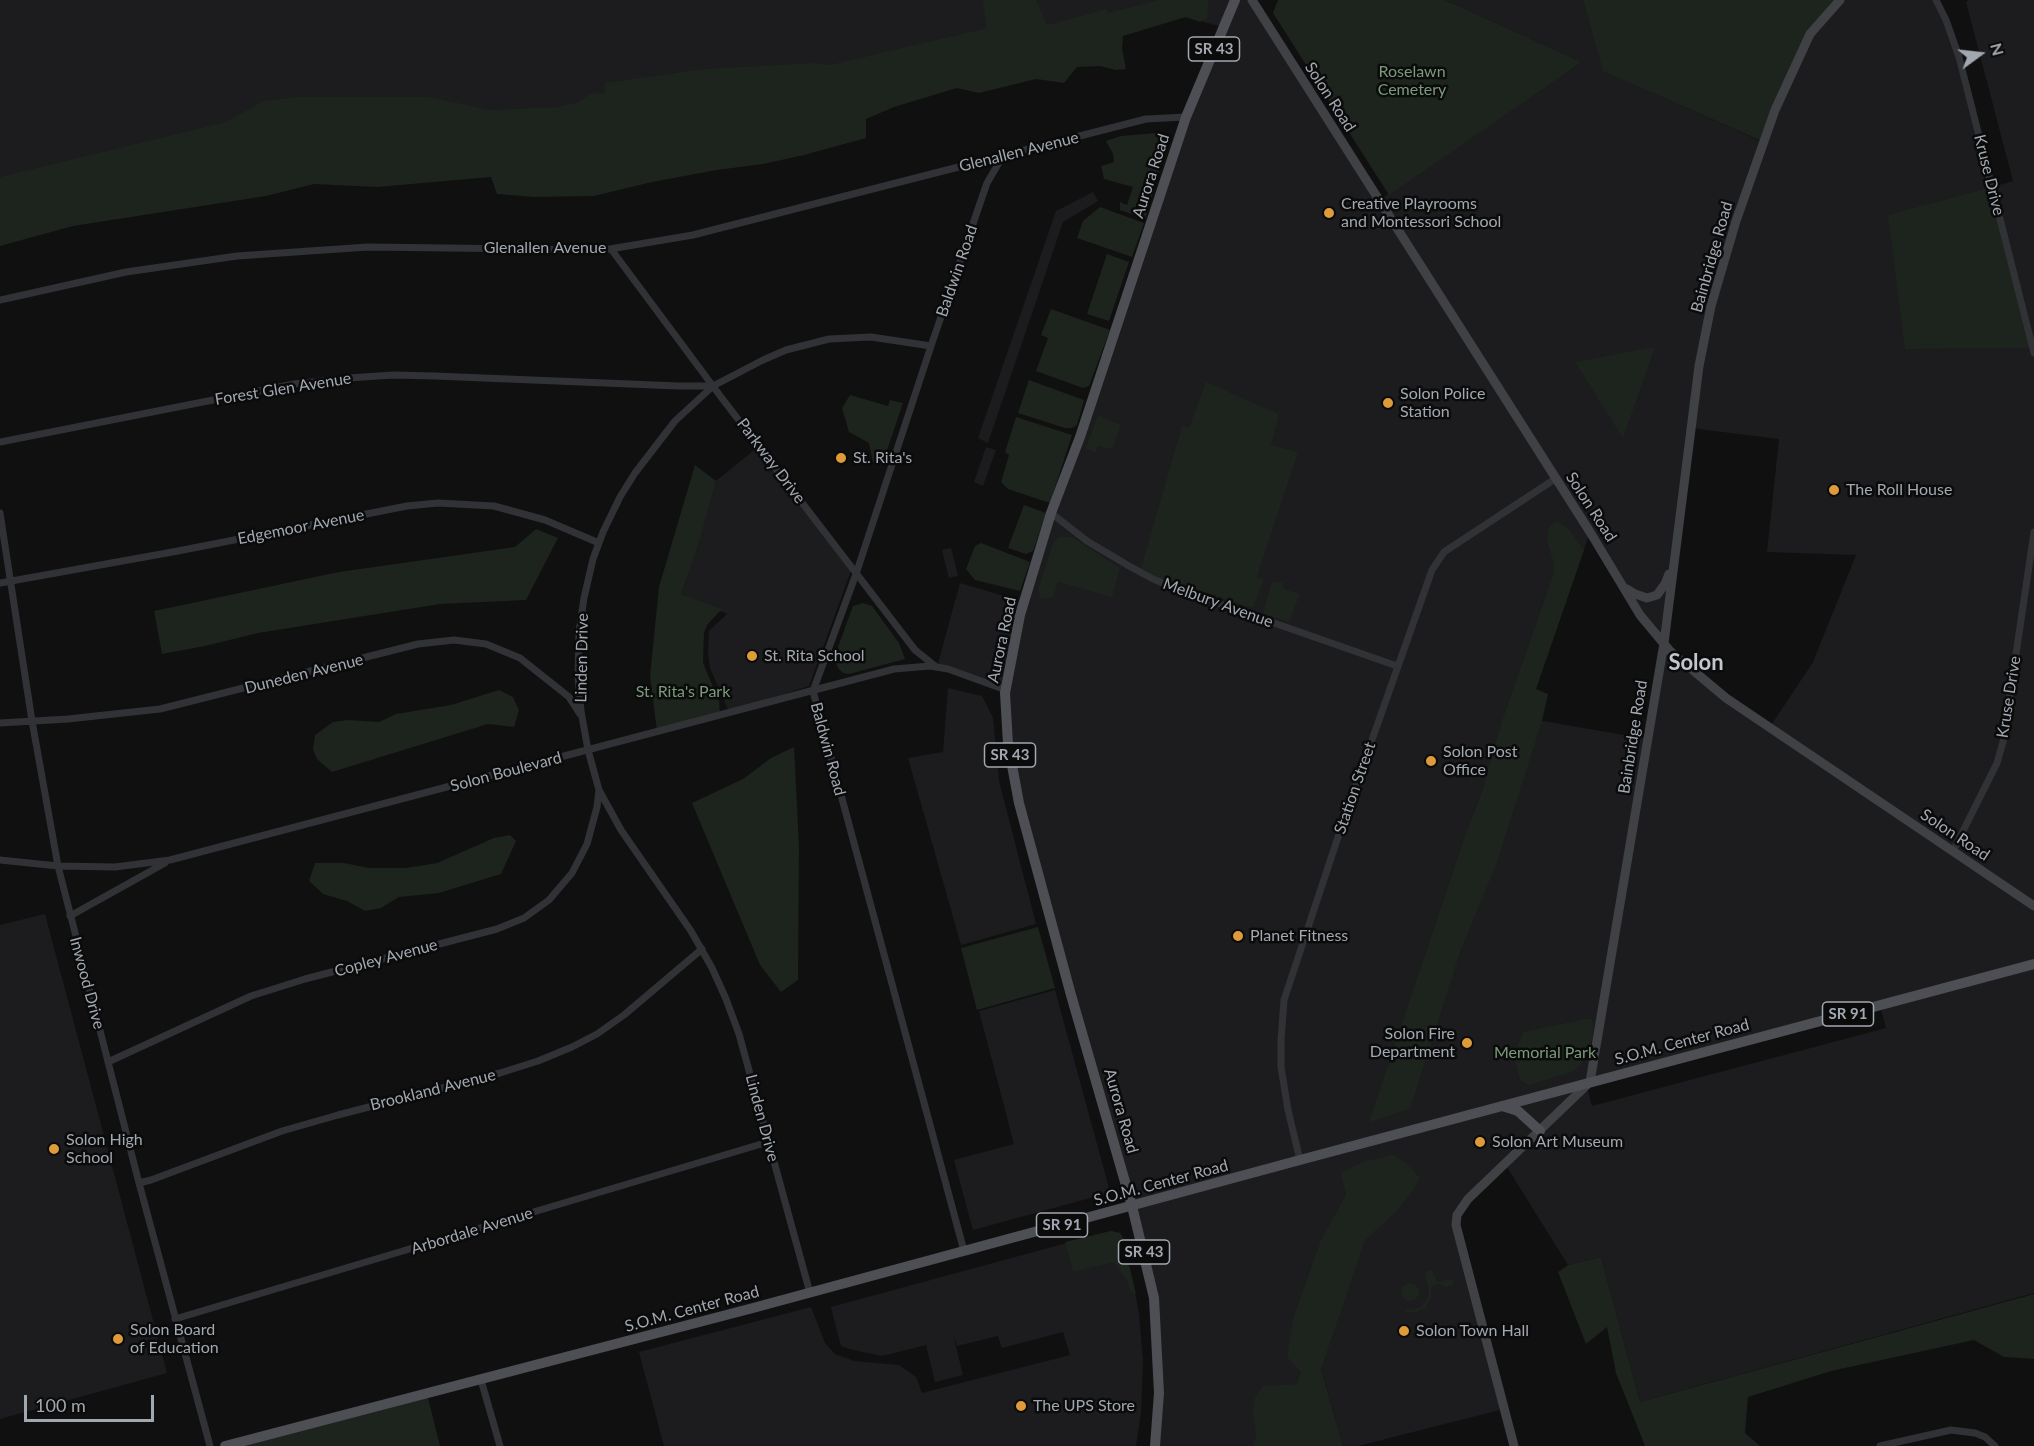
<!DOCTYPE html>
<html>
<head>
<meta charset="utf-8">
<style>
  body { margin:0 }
  #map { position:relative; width:2034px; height:1446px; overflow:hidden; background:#101011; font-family:Lato,sans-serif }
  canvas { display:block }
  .north { position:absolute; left:1950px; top:24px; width:60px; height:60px; -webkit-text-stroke:4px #0b0b0c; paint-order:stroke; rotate:75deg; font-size:16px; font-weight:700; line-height:24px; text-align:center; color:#a2a8b0 }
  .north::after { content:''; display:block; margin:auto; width:21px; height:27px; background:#a2a8b0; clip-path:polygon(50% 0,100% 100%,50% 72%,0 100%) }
  .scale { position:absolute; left:24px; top:1395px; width:130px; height:27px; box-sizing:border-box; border:3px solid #a2a8b0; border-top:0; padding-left:8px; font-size:18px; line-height:21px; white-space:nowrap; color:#a2a8b0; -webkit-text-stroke:4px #0b0b0c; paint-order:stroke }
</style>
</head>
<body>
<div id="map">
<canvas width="2034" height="1446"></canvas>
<div class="north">N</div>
<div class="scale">100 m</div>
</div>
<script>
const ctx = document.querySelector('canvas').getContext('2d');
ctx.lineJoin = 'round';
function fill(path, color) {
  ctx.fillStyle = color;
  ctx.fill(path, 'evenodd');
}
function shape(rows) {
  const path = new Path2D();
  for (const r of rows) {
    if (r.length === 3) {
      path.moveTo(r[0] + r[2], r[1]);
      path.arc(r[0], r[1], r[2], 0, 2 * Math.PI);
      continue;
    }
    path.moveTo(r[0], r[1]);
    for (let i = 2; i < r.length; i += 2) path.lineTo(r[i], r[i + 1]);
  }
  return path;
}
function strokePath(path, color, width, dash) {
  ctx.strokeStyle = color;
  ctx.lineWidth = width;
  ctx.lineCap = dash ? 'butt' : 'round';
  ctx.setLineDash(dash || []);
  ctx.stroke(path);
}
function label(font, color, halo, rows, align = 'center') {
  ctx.font = font + ' Lato,sans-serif';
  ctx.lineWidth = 5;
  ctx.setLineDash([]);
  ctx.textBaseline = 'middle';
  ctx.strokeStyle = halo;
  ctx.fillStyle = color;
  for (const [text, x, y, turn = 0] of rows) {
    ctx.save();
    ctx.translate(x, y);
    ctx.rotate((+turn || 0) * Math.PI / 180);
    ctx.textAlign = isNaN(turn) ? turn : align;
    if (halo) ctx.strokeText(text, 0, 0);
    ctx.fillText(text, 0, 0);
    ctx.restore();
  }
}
const built = shape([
  [0,0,1252,0,1379,200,1582,62,1445,0,1583,0,1604,71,1763,142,1810,34,1840,0,1936,0,1946,20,1993,187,2013,181,1966,2,1969,0,2034,0,2034,1293,1640,1402,1601,1257,1568,1265,1505,1164,1457,1215,1504,1409,1358,1446,1343,1446,1313,1340,1276,1446,1155,1446,1154,1298,1019,803,1006,690,937,667,960,583,1024,602,1222,27,1187,17,896,75,0,178],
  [1691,428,1779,439,1767,552,1856,555,1813,662,1770,727,1664,644],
  [1590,532,1664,644,1647,739,1526,718],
  [1880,1006,1886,1028,1592,1106,1586,1084],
  [1093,192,1098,201,1063,222,988,443,978,438,1056,211],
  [759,446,852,568,809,686,729,712,710,668,708,653,709,631,727,614,681,594,716,481],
  [986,447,996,450,983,486,974,482],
  [951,548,958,576,949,578,942,550],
  [948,688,982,696,993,718,999,781,1036,924,961,945,908,758,943,752],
  [45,914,167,1373,0,1419,0,925],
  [1055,990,1109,1188,1105,1194,973,1230,954,1160,1014,1144,979,1011],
  [1111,1231,1120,1233,1122,1236,1133,1281,1139,1314,1143,1361,1141,1413,1136,1446,664,1446,639,1352,811,1307,825,1343,835,1354,854,1361,899,1365,916,1377,922,1393,1070,1355,1063,1332,1002,1348,998,1336,957,1346,953,1335,963,1375,935,1382,926,1345,882,1356,849,1349,841,1346,831,1307]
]);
const green = shape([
  [983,0,1036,0,1047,25,1107,9,1108,13,1159,0,1208,0,1208,10,1207,19,1200,22,1186,17,1123,36,1122,48,1126,69,1116,70,1100,66,1077,67,1064,83,1036,79,979,93,957,88,894,107,866,119,866,138,804,155,763,164,717,170,652,182,594,196,534,197,497,194,491,177,378,187,314,184,266,196,73,226,0,246,0,177,226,122,263,101,298,97,429,97,490,110,559,107,579,102,589,94,605,93,605,83,704,69,813,63,830,65,987,28],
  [1278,0,1445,0,1582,62,1389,195,1273,13],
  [1583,0,1840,0,1810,34,1764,142,1603,71],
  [1156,133,1165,134,1168,142,1145,219,1120,210,1120,202,1127,205,1133,187,1104,179,1101,166,1114,162,1113,154,1106,141,1121,136],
  [1992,187,2033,348,1905,349,1888,215],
  [1100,207,1144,223,1132,257,1077,238,1083,221],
  [1107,254,1129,262,1109,321,1087,314],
  [1051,309,1110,330,1089,386,1083,388,1036,371,1048,338,1041,335],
  [1655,347,1623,438,1575,362],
  [1029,380,1084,400,1077,425,1072,428,1065,428,1018,413],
  [1206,382,1279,414,1271,445,1298,452,1257,577,1264,579,1253,608,1140,572,1182,426,1189,428],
  [850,395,888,406,890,400,903,403,882,465,873,462,869,443,849,432,842,408],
  [1098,415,1121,425,1112,449,1098,446,1095,453,1086,448],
  [1016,417,1072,435,1050,503,1008,489,1001,482,1009,455,1005,452],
  [695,465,716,481,699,542,681,594,722,609,707,625,704,633,703,663,719,701,720,714,657,731,650,676,659,587],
  [1024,505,1046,513,1033,551,1026,554,1008,548],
  [1557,521,1570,531,1584,550,1536,689,1548,694,1542,721,1496,865,1461,949,1410,1109,1369,1122,1464,839,1482,792,1502,721,1553,576,1554,563,1547,541,1549,526],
  [536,529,558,538,526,600,440,604,258,633,205,646,162,654,154,611,339,572,515,547],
  [1059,537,1072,537,1120,568,1112,597,1058,582,1053,597,1041,599,1038,590,1053,543],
  [981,543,1030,562,1020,591,975,580,966,569,975,546],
  [1272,581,1283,583,1284,589,1300,594,1289,622,1263,614],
  [863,603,872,606,899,643,905,659,849,674,843,673,838,668,834,658,853,606],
  [499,690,513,697,519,710,514,727,488,724,332,772,317,759,313,750,315,735,333,722,348,720,379,722,396,714,451,705],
  [794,747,799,846,798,980,781,992,760,965,692,803,743,779,771,758],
  [510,835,516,841,501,874,439,893,399,897,381,908,365,911,347,901,323,894,309,881,315,863,344,863,369,868,406,868,437,863,494,838],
  [1038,927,1055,988,977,1010,961,948],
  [1586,1019,1591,1019,1594,1024,1590,1051,1581,1064,1572,1072,1528,1085,1520,1080,1514,1055,1523,1032],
  [1394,1155,1407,1164,1420,1178,1414,1189,1397,1211,1365,1240,1321,1369,1343,1446,1253,1446,1256,1435,1253,1412,1255,1398,1263,1386,1297,1384,1301,1372,1287,1357,1293,1319,1321,1240,1346,1195,1341,1173,1365,1161],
  [1111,1231,1120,1233,1122,1236,1136,1294,1130,1291,1127,1280,1114,1262,1073,1272,1065,1242],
  [1601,1257,1640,1402,2034,1294,2034,1359,2004,1357,1974,1340,1831,1371,1748,1397,1745,1433,1760,1446,1645,1446,1616,1373,1607,1327,1586,1344,1558,1272,1568,1265],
  [1427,1270,1432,1271,1438,1282,1452,1279,1454,1284,1446,1287,1439,1284,1431,1287,1431,1298,1426,1307,1416,1312,1405,1312,1406,1310,1412,1310,1421,1307,1428,1298,1429,1288,1425,1278],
  [1410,1292,9],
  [427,1394,440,1446,225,1446]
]);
const street = shape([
  [1936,0,1946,20,1959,57,2034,353],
  [611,249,721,397,915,650,935,666],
  [0,300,126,272,237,256,368,247,604,250,693,235,1146,119,1186,117],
  [0,442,294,384,348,378,393,375,435,376,678,386,713,386],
  [0,513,32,721,58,866,139,1183,210,1446],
  [1051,513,1087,541,1129,566,1153,579,1180,590,1397,666],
  [0,583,178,551,407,506,438,503,494,506,545,520,599,543],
  [0,723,68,719,160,709,418,644,454,640,486,644,520,658,569,697,580,714],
  [1953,851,1997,763,2003,742,2034,532],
  [0,860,58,866,115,867,170,860,894,669,930,666,948,669,1006,690],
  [70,916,165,863],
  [108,1062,251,996,305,979,497,929,524,918,549,900,572,873,587,844,597,807,599,790],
  [1300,1160,1288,1110,1281,1067,1281,1040,1284,1000,1343,822,1432,570,1444,552,1555,479],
  [139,1183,151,1180,282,1131,338,1115,500,1073,538,1061,572,1047,597,1034,624,1015,702,949],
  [964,1251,813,691,856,574,931,346,987,183,1003,156],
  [810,1293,739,1034,726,999,712,968,691,931,621,830,599,790,588,750,581,711,578,677,579,632,584,598,593,559,603,532,620,497,635,473,675,421,713,386,763,360,786,350,829,339,871,337,931,346],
  [175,1319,768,1142],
  [481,1380,500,1446],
  [1880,1446,1951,1430,1975,1433,1985,1437,1995,1446]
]);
const secondary = shape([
  [1252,0,1590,532,1640,615,1670,651,1726,698,2034,906],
  [1627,589,1635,594,1647,598,1657,595,1665,584,1669,574],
  [1514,1446,1456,1225,1457,1215,1468,1199,1590,1082,1664,643,1699,366,1711,306,1736,221,1775,110,1810,34,1840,0]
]);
const primary = shape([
  [1502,1106,1518,1111,1540,1131],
  [225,1446,753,1308,1300,1160,2034,964],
  [1155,1446,1159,1393,1154,1298,1132,1206,1071,995,1019,803,1008,744,1005,693,1020,615,1051,513,1080,437,1186,117,1235,0]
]);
const markers = [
  [1329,213,6,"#de9b3a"],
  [1388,403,6,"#de9b3a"],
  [841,458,6,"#de9b3a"],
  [1834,490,6,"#de9b3a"],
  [752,656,6,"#de9b3a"],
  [1431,761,6,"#de9b3a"],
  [1238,936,6,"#de9b3a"],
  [1467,1043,6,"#de9b3a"],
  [1480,1142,6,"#de9b3a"],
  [54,1149,6,"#de9b3a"],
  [1404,1331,6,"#de9b3a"],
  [118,1339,6,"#de9b3a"],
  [1021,1406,6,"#de9b3a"]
];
const shields = [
  [1214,49,51],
  [1010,755,51],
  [1848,1014,51],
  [1062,1225,51],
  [1144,1252,51]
];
const shieldNames = [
  ["SR 43",1214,49],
  ["SR 43",1010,755],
  ["SR 91",1848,1014],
  ["SR 91",1062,1225],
  ["SR 43",1144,1252]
];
const parkNames = [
  ["Roselawn",1412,72],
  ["Cemetery",1412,90],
  ["St. Rita's Park",683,692],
  ["Memorial Park",1545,1053]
];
const streetNames = [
  ["Solon Road",1330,97,57],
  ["Glenallen Avenue",1019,152,-14],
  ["Kruse Drive",1989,175,76],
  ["Aurora Road",1151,176,-72],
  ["Glenallen Avenue",545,248],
  ["Bainbridge Road",1712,257,-74],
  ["Baldwin Road",957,271,-71],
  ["Forest Glen Avenue",283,389,-9],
  ["Parkway Drive",771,461,53],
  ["Solon Road",1591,507,57],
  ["Edgemoor Avenue",301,527,-11],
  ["Melbury Avenue",1218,603,20],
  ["Aurora Road",1002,640,-78],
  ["Linden Drive",582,658,-89],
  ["Duneden Avenue",304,674,-14],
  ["Kruse Drive",2009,697,-81],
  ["Bainbridge Road",1633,737,-81],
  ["Baldwin Road",828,749,75],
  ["Solon Boulevard",506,772,-15],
  ["Station Street",1355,788,-71],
  ["Solon Road",1955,835,34],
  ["Copley Avenue",386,958,-15],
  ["Inwood Drive",87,983,75],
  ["S.O.M. Center Road",1682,1042,-15],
  ["Brookland Avenue",433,1090,-14],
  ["Aurora Road",1121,1111,74],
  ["Linden Drive",762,1118,75],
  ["S.O.M. Center Road",1161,1183,-15],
  ["Arbordale Avenue",472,1231,-17],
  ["S.O.M. Center Road",692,1309,-15]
];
const poiNames = [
  ["Creative Playrooms",1341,204],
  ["and Montessori School",1341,222],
  ["Solon Police",1400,394],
  ["Station",1400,412],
  ["St. Rita's",853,458],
  ["The Roll House",1846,490],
  ["St. Rita School",764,656],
  ["Solon Post",1443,752],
  ["Office",1443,770],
  ["Planet Fitness",1250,936],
  ["Solon Fire",1455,1034,"right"],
  ["Department",1455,1052,"right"],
  ["Solon High",66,1140],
  ["School",66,1158],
  ["Solon Art Museum",1492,1142],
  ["Solon Board",130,1330],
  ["of Education",130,1348],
  ["Solon Town Hall",1416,1331],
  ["The UPS Store",1033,1406]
];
const districtNames = [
  ["Solon",1696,663]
];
fill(built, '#1c1c1e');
fill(green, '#1d231d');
strokePath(street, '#313235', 7);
strokePath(secondary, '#3f4145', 9);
strokePath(primary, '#4d4f54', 10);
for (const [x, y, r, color] of markers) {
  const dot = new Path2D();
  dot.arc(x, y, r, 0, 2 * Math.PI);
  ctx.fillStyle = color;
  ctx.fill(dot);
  strokePath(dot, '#0b0b0c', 2);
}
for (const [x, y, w] of shields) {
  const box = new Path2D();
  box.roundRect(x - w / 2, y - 12, w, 24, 4.5);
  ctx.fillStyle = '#0b0b0c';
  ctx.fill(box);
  strokePath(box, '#a2a8b0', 1.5);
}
label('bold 15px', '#a2a8b0', null, shieldNames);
label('16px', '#7b9a7b', '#0b0b0c', parkNames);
label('16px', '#a2a8b0', '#0b0b0c', streetNames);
label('16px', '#a2a8b0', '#0b0b0c', poiNames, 'left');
label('bold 22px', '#c3c6cd', '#0b0b0c', districtNames);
</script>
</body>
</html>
